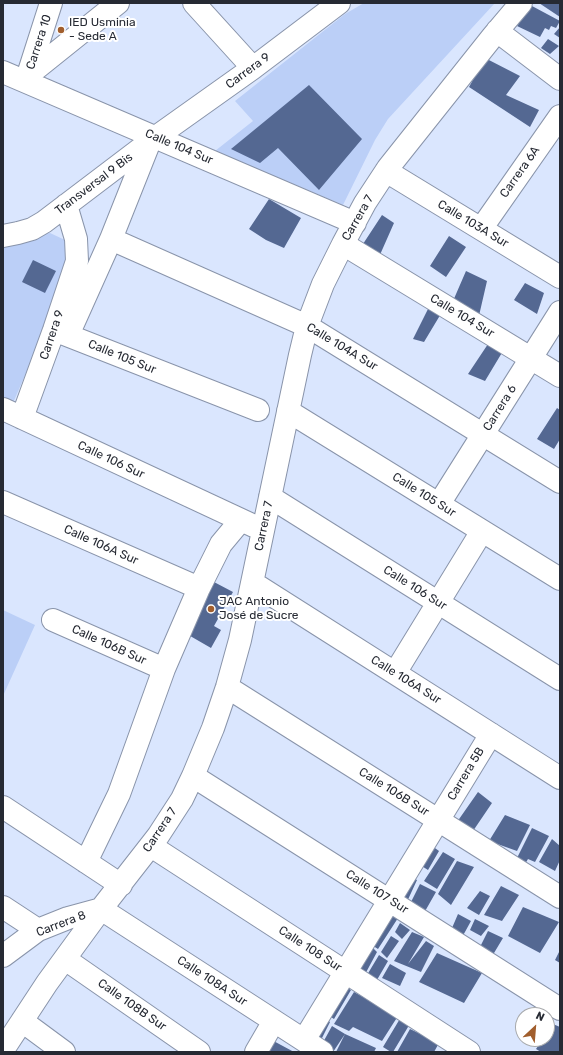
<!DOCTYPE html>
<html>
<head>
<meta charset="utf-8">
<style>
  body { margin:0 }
  #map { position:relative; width:563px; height:1055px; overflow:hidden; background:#dae6fe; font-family:Rubik,sans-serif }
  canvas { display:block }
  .frame { position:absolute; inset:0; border:4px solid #262a33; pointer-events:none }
  .north { position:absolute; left:515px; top:1007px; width:40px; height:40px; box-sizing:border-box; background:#fff; border:1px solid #a8aaad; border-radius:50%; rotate:26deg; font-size:11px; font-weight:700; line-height:16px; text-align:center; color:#262a33 }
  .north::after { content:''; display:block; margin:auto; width:14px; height:18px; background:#a15e2d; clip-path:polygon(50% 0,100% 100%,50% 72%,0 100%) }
</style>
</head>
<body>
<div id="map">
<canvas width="563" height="1055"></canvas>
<div class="frame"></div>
<div class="north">N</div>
</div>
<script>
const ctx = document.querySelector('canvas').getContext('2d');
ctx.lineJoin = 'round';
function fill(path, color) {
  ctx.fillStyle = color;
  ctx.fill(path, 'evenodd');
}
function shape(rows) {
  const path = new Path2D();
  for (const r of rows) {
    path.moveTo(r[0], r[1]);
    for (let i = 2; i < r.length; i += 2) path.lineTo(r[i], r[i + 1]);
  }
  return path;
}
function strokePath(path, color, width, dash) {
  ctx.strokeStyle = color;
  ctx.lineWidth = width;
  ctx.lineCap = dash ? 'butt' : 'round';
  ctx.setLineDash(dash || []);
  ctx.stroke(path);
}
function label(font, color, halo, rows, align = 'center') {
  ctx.font = font + ' Rubik,sans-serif';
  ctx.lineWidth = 4;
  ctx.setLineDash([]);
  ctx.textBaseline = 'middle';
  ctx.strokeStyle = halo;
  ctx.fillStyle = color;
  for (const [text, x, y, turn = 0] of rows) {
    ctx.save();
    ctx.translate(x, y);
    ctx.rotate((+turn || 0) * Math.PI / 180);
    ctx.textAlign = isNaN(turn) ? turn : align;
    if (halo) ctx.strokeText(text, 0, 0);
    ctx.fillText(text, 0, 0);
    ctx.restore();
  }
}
const green = shape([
  [364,3,495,3,388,119,375,140,343,205,215,151,253,121,235,101,345,14],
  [50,233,65,240,69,273,13,403,3,398,3,244,35,235],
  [3,610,35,625,3,696]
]);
const building = shape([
  [539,3,560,3,560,17],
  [532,6,560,21,556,28,551,26,549,30,545,28,540,37,517,26],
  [560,27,560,38,554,34],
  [548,39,559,46,550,54,541,48],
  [485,58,520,76,506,95,539,110,530,127,469,87],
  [309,85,362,139,319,190,278,148,260,163,231,149],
  [269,199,301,218,284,248,266,240,249,229],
  [382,215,394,223,379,257,363,244],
  [449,236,466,247,446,277,430,266],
  [33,260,56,271,45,293,22,282],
  [466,271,487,281,478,320,453,301],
  [525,283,544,293,537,314,514,300],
  [430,305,442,312,424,342,413,339],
  [488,344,503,351,485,381,468,374],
  [557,408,560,410,560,439,554,449,537,439],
  [214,582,233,592,214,626,221,630,211,648,185,633],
  [478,792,492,803,473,831,457,822],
  [505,815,530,825,517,851,489,841],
  [532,828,549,836,535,862,528,859,525,864,516,860],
  [552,839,560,846,560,860,555,871,539,862],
  [428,843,439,851,428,870,417,863],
  [443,852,455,859,437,889,424,881],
  [457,861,474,867,451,905,438,894],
  [409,876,417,880,405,906,394,899],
  [420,884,436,892,424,913,410,904],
  [501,886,519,895,502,921,484,915],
  [480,891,490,896,479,915,467,908],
  [523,907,559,922,540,953,508,936],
  [387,913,398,918,378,949,367,942,377,952,363,978,350,972,367,942],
  [458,914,471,921,460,941,449,935],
  [475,919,489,926,481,936,470,930],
  [400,923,410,930,402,939,395,932],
  [488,931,503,938,491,958,478,951],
  [412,932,424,937,408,964,426,941,434,946,421,972,394,961],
  [391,936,399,941,387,958,381,952],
  [560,950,560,963,555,960],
  [437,953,482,973,464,1003,419,982],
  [379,955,388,961,374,985,364,980],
  [390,964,406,973,400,986,382,978],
  [342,985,351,990,334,1019,325,1013],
  [354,992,398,1016,382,1041,353,1027,349,1031,334,1024],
  [323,1017,330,1022,318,1046,309,1039],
  [401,1017,411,1022,393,1052,391,1052,383,1047],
  [553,1024,560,1027,560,1052,541,1052,536,1049,543,1039,547,1039,547,1033],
  [332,1026,345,1034,376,1048,374,1052,336,1052,345,1034,333,1052,321,1046],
  [410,1029,439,1043,434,1052,397,1052],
  [268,1038,294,1052,261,1052]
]);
const minor = shape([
  [194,3,253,68],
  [497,31,560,79],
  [3,72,355,223],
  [27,76,118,3],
  [27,78,51,3],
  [386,171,560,277],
  [481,229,560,116],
  [3,236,18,233,32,229,44,222,156,137,253,68,339,3],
  [111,239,307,326,560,482],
  [343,244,560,376],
  [54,330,258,410],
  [68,335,111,239,150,141],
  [3,409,254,526],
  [288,411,560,579],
  [22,418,54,330,77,261,76,239,66,205],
  [270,497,560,679],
  [3,502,199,588],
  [439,504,560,312],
  [253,583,560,778],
  [53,620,164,669],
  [395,673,482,531],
  [227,687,560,897],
  [193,776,560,1009],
  [3,807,121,885],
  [151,846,469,1052],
  [86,862,119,794,164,669,199,588,221,544,241,520],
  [3,907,38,930],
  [3,956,38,930,68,918,101,909,322,1052],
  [65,959,199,1052],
  [22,1021,64,1052],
  [304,1040,491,734],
  [3,1050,47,983,101,909,158,836,182,799,193,776,213,728,227,687,240,640,300,355,307,326,323,284,343,244,365,203,388,168,493,36,521,3],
  [256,1052,274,1021]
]);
const markers = [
  [61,30,4,"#a15e2d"],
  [211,609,4,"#a15e2d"]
];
const poiNames = [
  ["IED Usminia",69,23],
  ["- Sede A",69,37],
  ["JAC Antonio",219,602],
  ["José de Sucre",219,616]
];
const streetNames = [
  ["Carrera 10",39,42,-72],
  ["Carrera 9",248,71,-36],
  ["Calle 104 Sur",179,147,23],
  ["Carrera 6A",520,172,-55],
  ["Transversal 9 Bis",94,184,-37],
  ["Carrera 7",358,218,-60],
  ["Calle 103A Sur",473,224,31],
  ["Calle 104 Sur",462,316,31],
  ["Carrera 9",52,335,-71],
  ["Calle 104A Sur",342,347,31],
  ["Calle 105 Sur",122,357,22],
  ["Carrera 6",500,408,-58],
  ["Calle 106 Sur",111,460,25],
  ["Calle 105 Sur",424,495,32],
  ["Carrera 7",264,526,-78],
  ["Calle 106A Sur",101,545,24],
  ["Calle 106 Sur",415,588,32],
  ["Calle 106B Sur",109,645,24],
  ["Calle 106A Sur",406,680,32],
  ["Carrera 5B",466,774,-59],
  ["Calle 106B Sur",394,792,32],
  ["Carrera 7",160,830,-56],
  ["Calle 107 Sur",377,892,32],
  ["Carrera 8",61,924,-21],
  ["Calle 108 Sur",310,949,33],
  ["Calle 108A Sur",212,981,33],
  ["Calle 108B Sur",132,1005,35]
];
fill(green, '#bbcff7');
fill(building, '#546892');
strokePath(minor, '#8994aa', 24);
strokePath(minor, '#fff', 22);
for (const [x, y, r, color] of markers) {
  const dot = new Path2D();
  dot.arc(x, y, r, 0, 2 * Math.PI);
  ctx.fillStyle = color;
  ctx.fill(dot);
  strokePath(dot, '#fff', 1.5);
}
label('12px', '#262a33', '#fff', poiNames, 'left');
label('12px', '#262a33', '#fff', streetNames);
</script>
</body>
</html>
